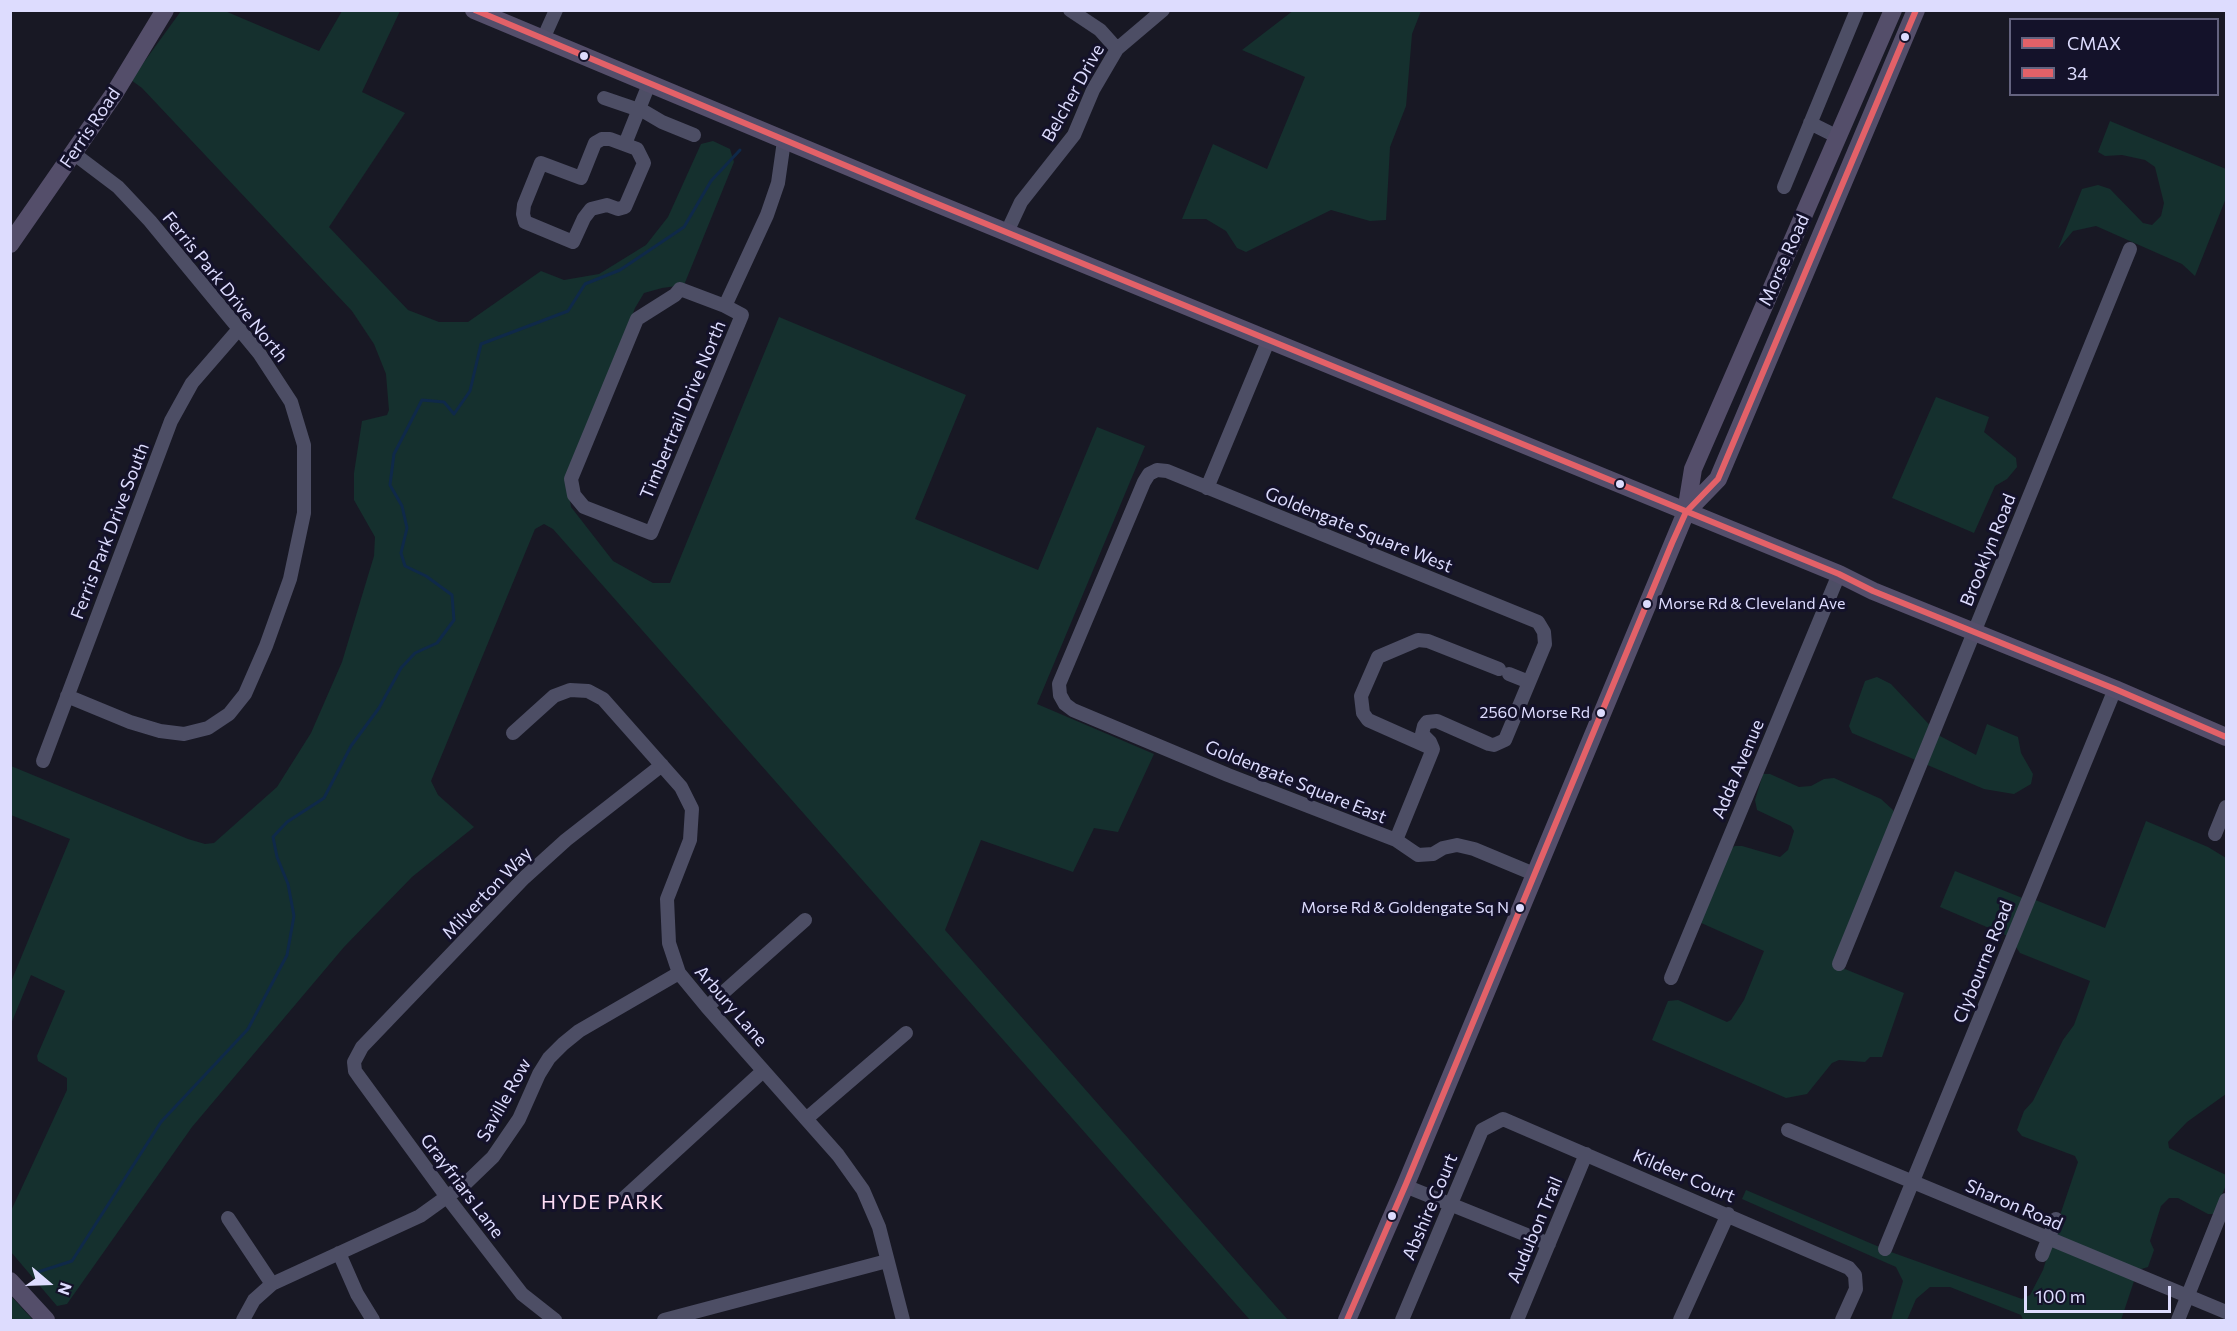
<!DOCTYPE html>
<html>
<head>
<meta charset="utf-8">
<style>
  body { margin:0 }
  #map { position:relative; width:2237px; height:1331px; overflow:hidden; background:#181824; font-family:Commissioner,sans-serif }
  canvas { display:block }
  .frame { position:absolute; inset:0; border:12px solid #dddcfe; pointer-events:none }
  .legend { position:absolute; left:2009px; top:18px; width:210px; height:78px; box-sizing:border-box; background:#14122a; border:2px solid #64637f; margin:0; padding:8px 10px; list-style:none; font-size:18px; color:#dddcfe }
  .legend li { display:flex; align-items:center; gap:12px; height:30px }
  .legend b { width:30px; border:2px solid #64637f }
  .north { position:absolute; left:18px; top:1253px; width:60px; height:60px; -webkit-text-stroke:4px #14122a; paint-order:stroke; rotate:109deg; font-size:16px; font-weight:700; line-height:24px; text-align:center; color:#dddcfe }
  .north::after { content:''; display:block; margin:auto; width:21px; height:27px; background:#dddcfe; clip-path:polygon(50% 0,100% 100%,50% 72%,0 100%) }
  .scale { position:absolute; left:2024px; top:1286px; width:147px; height:27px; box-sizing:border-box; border:3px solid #dddcfe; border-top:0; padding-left:8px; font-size:18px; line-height:21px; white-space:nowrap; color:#dddcfe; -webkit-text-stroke:4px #14122a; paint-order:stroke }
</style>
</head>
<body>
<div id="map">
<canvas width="2237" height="1331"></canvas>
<div class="frame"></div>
<ul class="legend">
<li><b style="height:8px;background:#e36168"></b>CMAX</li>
<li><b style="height:8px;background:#e36168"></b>34</li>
</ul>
<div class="north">N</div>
<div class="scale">100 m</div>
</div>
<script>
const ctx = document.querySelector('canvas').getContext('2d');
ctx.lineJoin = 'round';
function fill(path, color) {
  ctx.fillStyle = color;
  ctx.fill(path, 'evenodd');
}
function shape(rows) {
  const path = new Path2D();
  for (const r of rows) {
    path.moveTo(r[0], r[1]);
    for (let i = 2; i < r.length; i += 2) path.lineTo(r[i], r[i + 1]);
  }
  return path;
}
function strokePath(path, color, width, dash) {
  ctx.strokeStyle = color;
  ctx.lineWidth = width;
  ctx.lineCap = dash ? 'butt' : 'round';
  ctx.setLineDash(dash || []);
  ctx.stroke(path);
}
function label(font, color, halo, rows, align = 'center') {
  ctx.font = font + ' Commissioner,sans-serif';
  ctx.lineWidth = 6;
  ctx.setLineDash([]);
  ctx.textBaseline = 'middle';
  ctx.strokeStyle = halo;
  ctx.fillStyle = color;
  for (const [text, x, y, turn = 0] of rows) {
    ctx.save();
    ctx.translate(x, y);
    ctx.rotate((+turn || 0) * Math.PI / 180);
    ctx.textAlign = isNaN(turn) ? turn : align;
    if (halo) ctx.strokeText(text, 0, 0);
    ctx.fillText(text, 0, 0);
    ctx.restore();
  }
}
const green = shape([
  [1294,10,1421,11,1412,34,1406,106,1390,147,1386,220,1370,221,1331,210,1246,252,1237,248,1226,231,1206,219,1182,219,1213,144,1267,169,1305,77,1242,50],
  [181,11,225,11,319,51,342,11,400,11,362,92,405,113,329,227,408,310,439,322,468,322,541,271,564,280,599,274,646,245,668,217,701,144,713,141,730,149,734,162,684,285,662,288,644,293,635,308,567,483,571,507,613,561,653,583,670,583,779,317,966,395,915,519,1038,570,1097,427,1145,446,1037,704,1154,754,1118,832,1094,828,1073,872,981,840,945,930,1288,1320,1250,1320,553,529,544,524,535,529,431,781,438,795,474,827,412,877,344,947,192,1127,67,1304,57,1306,11,1252,10,1213,67,1090,67,1078,38,1061,37,1056,65,991,31,975,11,1024,11,982,70,839,11,815,11,766,188,839,205,844,214,843,277,787,311,733,342,662,374,556,375,537,354,500,354,473,362,421,387,415,389,410,386,374,374,344,352,311,142,88,131,80],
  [2110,121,2226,169,2226,198,2195,276,2182,264,2096,226,2073,231,2058,249,2082,189,2098,185,2110,189,2143,223,2152,225,2161,216,2164,203,2155,167,2145,160,2122,155,2105,156,2098,152],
  [1936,397,1989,417,1984,432,2016,458,2017,467,2007,479,1995,486,1974,533,1892,498],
  [1877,677,1891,684,1940,736,1976,755,1987,724,2018,737,2021,753,2033,774,2031,784,2014,794,1984,789,1852,733,1849,726,1865,681],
  [1763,774,1770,774,1799,787,1811,786,1824,779,1834,778,1881,799,1893,810,1895,816,1835,965,1904,993,1882,1057,1870,1057,1865,1062,1839,1060,1832,1063,1807,1094,1786,1098,1652,1040,1668,1001,1678,1000,1727,1022,1731,1020,1744,1000,1764,951,1699,922,1727,851,1735,846,1742,846,1780,857,1788,850,1794,831,1791,826,1757,810,1755,800],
  [2146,821,2208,847,2226,858,2226,1094,2187,1122,2168,1142,2169,1148,2226,1175,2226,1185,2214,1214,2208,1214,2178,1198,2169,1198,2161,1206,2150,1241,2154,1250,2148,1267,2138,1270,2063,1239,2054,1233,2078,1162,2075,1156,2022,1136,2017,1130,2024,1111,2033,1101,2063,1040,2074,1025,2090,981,2020,953,2016,947,2033,899,2105,928],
  [1955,871,2025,899,2010,937,1940,907],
  [1746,1190,1891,1252,2022,1299,2030,1295,2043,1270,2051,1244,2135,1278,2121,1320,2023,1320,2021,1315,1950,1287,1930,1287,1916,1299,1907,1320,1891,1320,1903,1281,1896,1267,1742,1199],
  [11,1296,33,1320,11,1320]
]);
const stream = shape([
  [38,1272,72,1261,161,1122,248,1029,287,955,294,916,288,884,277,857,273,837,287,822,324,798,351,746,379,708,401,668,415,653,437,643,454,620,452,595,426,576,405,566,401,553,407,528,402,506,390,485,394,454,422,400,444,402,454,414,470,391,481,344,568,311,585,284,620,270,684,227,711,181,740,150]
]);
const minor = shape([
  [1070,10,1100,30,1117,49],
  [543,39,556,10],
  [604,98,645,112,662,122,694,135],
  [1810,123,1838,137],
  [602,139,610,139,637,149,644,163,625,207,618,209,607,205,591,209,584,218,573,242,525,222,523,214,524,205,541,163,581,178,595,143,602,139],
  [625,144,649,84],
  [1784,187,1857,10],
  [1007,232,1021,202,1074,135,1093,90,1117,49,1163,10],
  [680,289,725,306,742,315,651,533,584,507,574,495,571,479,637,319,675,295,680,289],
  [725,306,767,215,778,183,784,141],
  [1207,488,1269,339],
  [1509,674,1529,682],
  [67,696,130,722,160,731,184,734,208,728,229,714,245,694,266,646,290,579,304,513,304,445,291,402,259,353,150,221,118,187,73,153],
  [513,733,554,696,570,690,588,691,603,699,681,787,692,809,690,840,667,899,669,943,679,973,707,1007,838,1155,863,1190,879,1227,903,1320],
  [1431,748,1368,720,1363,713,1361,696,1378,657,1418,640,1428,641,1499,669],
  [43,761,171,421,192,383,238,330],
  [2215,834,2226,807],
  [1396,840,1433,749,1430,742,1422,734,1424,726,1427,722,1437,721,1489,744,1494,745,1505,740,1545,644,1544,632,1538,622,1167,471,1157,470,1149,474,1144,482,1059,684,1060,695,1065,704,1073,710,1228,775,1396,840,1418,855,1433,854,1443,848,1457,845,1474,849,1534,874],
  [1839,964,2130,249],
  [1671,978,1839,574],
  [707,1007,805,920],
  [806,1119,906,1033],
  [1788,1130,2226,1312],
  [1405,1186,1549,1244],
  [623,1199,763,1071],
  [228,1218,272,1284],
  [1885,1249,2115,689],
  [339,1253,357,1294,373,1320],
  [2042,1255,2056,1219],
  [243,1320,254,1300,272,1284,420,1216,466,1183,493,1157,519,1119,539,1074,549,1058,563,1044,579,1031,679,973],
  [555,1320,522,1294,447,1197,360,1078,355,1071,354,1062,362,1047,524,878,566,840,662,765],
  [664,1320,887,1261],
  [1402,1320,1482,1130,1503,1119,1849,1268,1855,1275,1856,1289,1842,1320],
  [1517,1320,1586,1154],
  [1680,1320,1728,1214],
  [2178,1320,2226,1200]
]);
const major = shape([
  [474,10,923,198,1839,574,1873,591,2115,689,2226,737],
  [10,244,114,94,165,10],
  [1686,512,1718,479,1916,10],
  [10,1281,46,1320],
  [1347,1320,1406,1184,1686,512,1693,469,1893,10]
]);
const bus1 = shape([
  [475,10,923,198,1839,574,1873,591,2115,689,2226,737]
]);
const bus2 = shape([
  [1347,1320,1406,1184,1672,543,1686,512,1718,479,1916,10]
]);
const markers = [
  [1905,37,5,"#dddcfe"],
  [584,56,5,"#dddcfe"],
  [1620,484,5,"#dddcfe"],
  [1647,604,5,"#dddcfe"],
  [1601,713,5,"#dddcfe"],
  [1520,908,5,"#dddcfe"],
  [1392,1216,5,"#dddcfe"]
];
const busNames = [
  ["Morse Rd & Cleveland Ave",1658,604,"left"],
  ["2560 Morse Rd",1590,713],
  ["Morse Rd & Goldengate Sq N",1509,908]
];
const streetNames = [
  ["Belcher Drive",1073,93,-61],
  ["Ferris Road",90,128,-56],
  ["Morse Road",1784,260,-66],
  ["Ferris Park Drive North",225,287,51],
  ["Timbertrail Drive North",683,410,-67],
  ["Goldengate Square West",1359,530,22],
  ["Ferris Park Drive South",110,531,-69],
  ["Brooklyn Road",1988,550,-68],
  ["Adda Avenue",1738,769,-67],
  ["Goldengate Square East",1296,782,22],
  ["Milverton Way",487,893,-46],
  ["Clybourne Road",1983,962,-68],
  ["Arbury Lane",731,1006,49],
  ["Saville Row",504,1100,-61],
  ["Kildeer Court",1684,1176,23],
  ["Grayfriars Lane",462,1186,53],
  ["Sharon Road",2014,1205,23],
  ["Abshire Court",1430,1207,-67],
  ["Audubon Trail",1535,1230,-67]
];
const neighbourhoodNames = [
  ["HYDE PARK",603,1202]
];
fill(green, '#15302e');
strokePath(stream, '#0f2949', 3);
strokePath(minor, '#4d4e65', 14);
strokePath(major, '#544e6a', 18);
strokePath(bus1, '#e36168', 6);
strokePath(bus2, '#e36168', 6);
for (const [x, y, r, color] of markers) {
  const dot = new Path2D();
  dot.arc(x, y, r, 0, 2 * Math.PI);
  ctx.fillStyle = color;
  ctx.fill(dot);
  strokePath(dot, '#14122a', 2);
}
label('16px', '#dddcfe', '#14122a', busNames, 'right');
label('18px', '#dddcfe', '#14122a', streetNames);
ctx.letterSpacing = '1.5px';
label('20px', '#fedef5', '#14122a', neighbourhoodNames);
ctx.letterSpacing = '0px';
</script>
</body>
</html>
